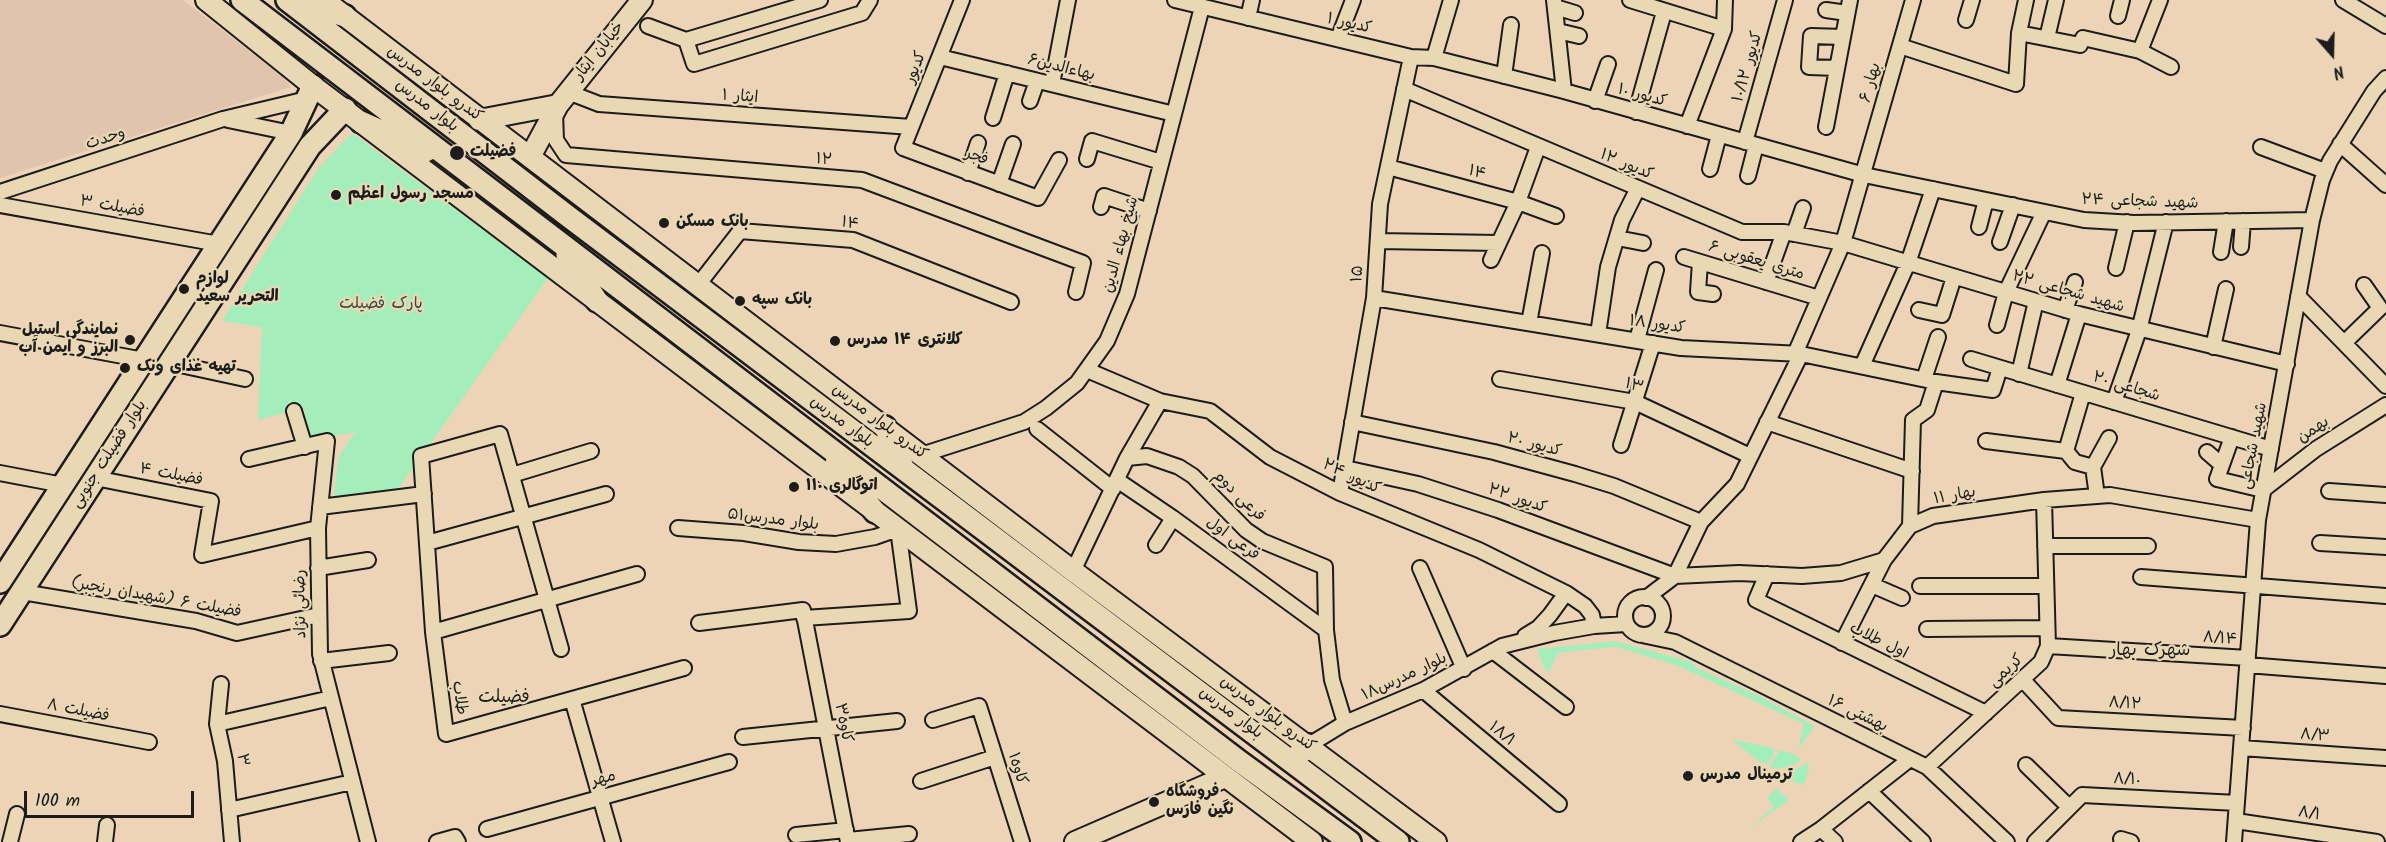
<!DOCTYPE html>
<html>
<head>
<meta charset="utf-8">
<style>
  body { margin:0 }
  #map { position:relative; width:2386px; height:842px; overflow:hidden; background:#eed4b7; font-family:Kalam,sans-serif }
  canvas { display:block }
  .north { position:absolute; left:2302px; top:24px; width:60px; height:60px; -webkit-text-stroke:4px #ead8b5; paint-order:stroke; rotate:160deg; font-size:16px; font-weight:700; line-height:24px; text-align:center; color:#1c1c1c }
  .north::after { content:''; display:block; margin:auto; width:21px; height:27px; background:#1c1c1c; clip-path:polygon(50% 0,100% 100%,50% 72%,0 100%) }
  .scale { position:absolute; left:24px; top:791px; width:170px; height:27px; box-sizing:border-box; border:3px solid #1c1c1c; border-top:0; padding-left:8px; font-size:18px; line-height:21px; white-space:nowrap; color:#1c1c1c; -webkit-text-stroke:4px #ead8b5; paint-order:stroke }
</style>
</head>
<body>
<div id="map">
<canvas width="2386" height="842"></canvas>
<div class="north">N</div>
<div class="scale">100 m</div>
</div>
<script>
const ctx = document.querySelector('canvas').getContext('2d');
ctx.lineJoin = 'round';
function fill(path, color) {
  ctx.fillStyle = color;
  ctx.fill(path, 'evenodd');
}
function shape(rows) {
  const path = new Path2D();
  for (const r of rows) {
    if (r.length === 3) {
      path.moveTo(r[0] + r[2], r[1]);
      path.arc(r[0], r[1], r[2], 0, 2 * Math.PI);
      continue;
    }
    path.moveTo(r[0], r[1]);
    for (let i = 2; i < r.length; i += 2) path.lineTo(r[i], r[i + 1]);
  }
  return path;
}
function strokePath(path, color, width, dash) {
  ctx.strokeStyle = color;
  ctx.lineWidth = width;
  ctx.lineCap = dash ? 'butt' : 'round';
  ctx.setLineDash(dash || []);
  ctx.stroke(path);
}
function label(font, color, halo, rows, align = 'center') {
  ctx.font = font + ' Kalam,"Playpen Sans Arabic",sans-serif';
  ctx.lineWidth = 4.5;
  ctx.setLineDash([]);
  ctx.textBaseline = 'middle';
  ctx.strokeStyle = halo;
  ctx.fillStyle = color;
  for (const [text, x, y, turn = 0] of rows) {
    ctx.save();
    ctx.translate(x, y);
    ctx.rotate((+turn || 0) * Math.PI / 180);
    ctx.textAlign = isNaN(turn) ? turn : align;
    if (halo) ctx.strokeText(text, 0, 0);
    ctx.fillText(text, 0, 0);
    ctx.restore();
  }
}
const built = shape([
  [0,0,183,0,282,76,291,87,0,178]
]);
const green = shape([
  [352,133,548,278,396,492,333,503,339,456,355,432,313,440,303,408,258,420,262,327,222,321,318,169],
  [1615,641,1692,662,1695,667,1757,695,1815,726,1798,749,1804,724,1678,666,1617,647,1603,648,1558,653,1550,670,1546,672,1537,649],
  [1731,739,1769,747,1774,749,1773,757,1767,763,1761,763],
  [1780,750,1794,754,1801,759,1796,764,1778,769,1769,767],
  [1808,763,1809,769,1804,784,1801,785,1783,776,1787,772,1792,771],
  [1776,788,1789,800,1747,830,1774,807,1767,799]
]);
const street = shape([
  [820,0,686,40,694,64,862,13,870,0],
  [962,0,903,148,1038,198,1059,160],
  [1175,0,1411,57,1434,58,1564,91,1864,175,2084,220,2134,223,2312,220],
  [1554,0,1564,91],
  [1630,0,1724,29],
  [2160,0,2140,51,2171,67],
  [2343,0,2386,26],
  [1555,7,1575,13],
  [1826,10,1847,13],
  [2118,16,2122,0],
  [1248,18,1252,0],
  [1966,20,1972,0],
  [648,26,686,40],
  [1558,31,1579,36],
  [2019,33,2080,45,2083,38,2140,51],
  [2047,38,2056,0],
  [1338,39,1353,0],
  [1900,46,2016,84,2019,33,2026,0],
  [940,57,1174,114],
  [1434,58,1451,0],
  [1837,68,1809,67,1811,36,1843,37],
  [1504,76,1511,25],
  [1052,84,1068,0],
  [1404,89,1742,232,1784,232,1843,243,2079,314,2287,364],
  [568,92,599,104,911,127],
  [1030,101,1037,81],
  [1595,101,1608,64],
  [1636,112,1664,12],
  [555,113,556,140,566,155,862,180,1083,263,1076,292],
  [993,118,1007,73],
  [228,120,291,133],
  [1687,126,1724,29,1725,0],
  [1826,127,1850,0],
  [1745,142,1785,0],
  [2340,144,2386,185],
  [2261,147,2325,171],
  [1087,159,1092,141,1161,162],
  [1388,167,1518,202,1556,216],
  [1710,169,1719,135],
  [968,173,978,143],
  [1748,176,1756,145],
  [999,184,1013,144],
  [0,192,223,119,307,99],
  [0,205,219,244],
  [1101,207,1104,196,1149,211],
  [1979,227,1986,200],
  [1794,234,1803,208],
  [1617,238,1643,243],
  [1378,241,1498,243],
  [2000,242,2013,205],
  [2241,247,2243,221],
  [2221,252,2226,221],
  [1684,257,1819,298],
  [1491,260,1518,202,1538,147],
  [1700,262,1698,292,1713,294],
  [2116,268,2127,222],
  [1766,282,1784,232],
  [698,285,740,231,853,240,1011,302],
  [2298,296,2386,386],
  [1374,298,1681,348,1801,354,1936,382,1993,390,2000,368],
  [1919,310,1942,315,1954,277],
  [2065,310,2075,282],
  [1529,323,1542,253],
  [1997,325,2006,292,2044,212],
  [0,333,144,360],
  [1598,334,1608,267,1622,220,1638,188],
  [1637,340,1656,270],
  [2344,343,2380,308,2364,285],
  [2213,347,2226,289],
  [1795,354,1843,243,1913,0],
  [1971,359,2271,449],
  [171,363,245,379],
  [1862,366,1908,263,1933,189],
  [1087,370,1160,401,1210,411,1270,457,1340,493,1479,550,1566,593,1585,606,1592,615,1594,626],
  [2019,374,2036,301],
  [1500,379,1635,402,1750,456],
  [1924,379,1938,337],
  [2057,385,2079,314],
  [2083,393,2066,451,2075,462,2093,467,2097,496],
  [2114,402,2139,330,2166,222],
  [294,411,305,447],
  [1352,422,1494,452,1575,474,1614,486,1701,522],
  [1767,422,1912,471],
  [1037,429,1113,489],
  [2232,437,2217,479,2263,490],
  [1986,441,2066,451],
  [1621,445,1653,343],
  [2207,452,2222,465],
  [921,455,1024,422,1046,408,1077,383,1107,341,1127,294,1202,7],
  [1127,458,1147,456,1179,467,1193,476,1246,530,1262,541,1325,567,1326,630,1332,680,1345,723],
  [249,459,327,441,318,528,320,654,368,842],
  [2093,467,2109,438],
  [1345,468,1418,484,1498,510,1675,576,1739,573,1802,576,1841,573,1884,560,1910,526,1933,516,2044,500,2110,495,2258,520],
  [0,473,63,485],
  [512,475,591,451],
  [95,478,211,501,202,555,318,528],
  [1117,480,1173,518,1326,630],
  [2263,490,2316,449,2386,405],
  [2329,491,2386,495],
  [1340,493,1374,298,1380,204,1411,57],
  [320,507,424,494],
  [1910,526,1913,420,1927,410,1936,382],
  [678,528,744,533,799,542,836,544,875,537,898,529,909,611,804,618],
  [427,543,606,494],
  [2320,543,2386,547],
  [1156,545,1173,518],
  [2045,546,2148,546],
  [318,568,368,560],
  [1420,568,1464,669],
  [1073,571,1127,458,1160,401],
  [1767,574,1756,600,1986,713],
  [2141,577,2386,596],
  [1872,585,1902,598],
  [1920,586,2046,586],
  [22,592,196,621,237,633,319,615],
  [1644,616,19],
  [1646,598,1675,576,1701,522,1737,484,1801,354],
  [699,623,803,610,848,842],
  [1927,629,2047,628],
  [433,632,637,574],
  [1642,635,1675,642,1927,767,2007,842],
  [1525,636,1538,628,1550,615,1566,593],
  [1842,643,1884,560],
  [2048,646,2248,658],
  [561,649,500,434,421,456,433,632,446,734,684,668],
  [1493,651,1566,707],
  [321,661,389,653],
  [2247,665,2386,676],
  [2023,680,2058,718,2243,728],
  [221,684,217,724,225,761,232,842],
  [1423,690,1559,804],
  [572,699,613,842],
  [0,714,149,742],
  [933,720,979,706,1022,842],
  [217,724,331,698],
  [743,737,897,721],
  [1309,745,1345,723,1423,690,1502,646,1554,633,1594,626,1626,624],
  [2241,748,2386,758],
  [2026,765,2069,807],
  [1927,767,2041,662,2048,646,2044,500],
  [921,781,995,757],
  [1869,791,1923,842],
  [229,810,352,782],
  [2236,821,2377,842],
  [487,829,729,762],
  [1821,829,1835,842],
  [796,835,846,830],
  [2121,839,2131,842],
  [848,840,909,834],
  [10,842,17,814],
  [105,842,107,825],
  [437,842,455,837,458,842],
  [1801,842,1821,829,1910,759],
  [2035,842,2082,795,2237,803],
  [2234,842,2258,520,2312,220,2322,180,2330,161,2374,91,2386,78]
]);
const secondary = shape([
  [206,0,313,86,1312,842],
  [333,7,1073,571,1436,842],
  [479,120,558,105],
  [530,157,558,105,642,0],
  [1075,842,1225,777]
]);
const primary = shape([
  [242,0,1239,761,1350,842],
  [287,0,569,217,1398,842],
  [297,1,345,16],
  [361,122,426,151],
  [567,255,597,301],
  [885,427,903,467],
  [836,463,875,512],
  [0,582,291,133,313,86],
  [0,625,310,146,345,109],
  [1292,761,1309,745]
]);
const markers = [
  [457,153,8,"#1c1c1c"],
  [336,195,6,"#1c1c1c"],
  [664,223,6,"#1c1c1c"],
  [184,289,6,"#1c1c1c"],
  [740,301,6,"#1c1c1c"],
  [130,340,6,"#1c1c1c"],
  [835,341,6,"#1c1c1c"],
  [125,368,6,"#1c1c1c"],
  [794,487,6,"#1c1c1c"],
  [1688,776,6,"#1c1c1c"],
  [1154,802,6,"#1c1c1c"]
];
const streetNames = [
  ["کدیور ۱",1349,25,13],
  ["خیابان ایثار",600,52,-51],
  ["کدیور ۱۰/۱۲",1749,67,-74],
  ["کدیور",917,68,-68],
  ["۶بهاءالدين",1061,69,14],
  ["بهار ۶",1872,83,-74],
  ["کندرو بلوار مدرس",434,85,37],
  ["کدیور ۱۰",1642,97,15],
  ["ایثار ۱",740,98,4],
  ["بلوار مدرس",426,107,38],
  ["وحدت",106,140,-18],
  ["فجر",976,158,20],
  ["۱۲",824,161,5],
  ["کدیور ۱۲",1626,166,23],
  ["۱۴",1477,174,15],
  ["شهید شجاعی ۲۴",2140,203,2],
  ["فضیلت ۳",112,208,10],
  ["۱۴",850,225,10],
  ["شیخ بهاء الدین",1122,245,-75],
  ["۶ متری یعقوبی",1756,262,17],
  ["۱۵",1359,274,-86],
  ["شهید شجاعی ۲۲",2068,293,16],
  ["کدیور ۱۸",1657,326,8],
  ["۱۳",1634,387,15],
  ["شجاعی ۲۰",2126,388,17],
  ["بلوار مدرس",841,423,37],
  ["کندرو بلوار مدرس",879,423,37],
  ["بهمن",2314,431,-34],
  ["کدیور ۲۰",1534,446,15],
  ["شهید شجاعی",2255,446,-79],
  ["بلوار فضیلت جنوبی",110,455,-57],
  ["فضیلت ۴",171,476,11],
  ["کدیور ۲۴",1351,478,25],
  ["فرعی دوم",1238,497,44],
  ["بهار ۱۱",1955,497,-10],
  ["کدیور ۲۲",1517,500,19],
  ["بلوار مدرس۵۱",773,521,7],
  ["فرعی اول",1232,540,36],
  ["فضیلت ۶ (شهیدان رنجبر)",156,599,10],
  ["رضائی نژاد",302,604,-91],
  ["۸/۱۴",2220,640,4],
  ["اول طلاب",1878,642,26],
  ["کریمی",2007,672,-42],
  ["بلوار مدرس۱۸",1405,678,-25],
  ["طلاب",458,698,82],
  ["۸/۱۲",2125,705,3],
  ["فضیلت ۸",78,712,11],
  ["بلوار مدرس",1230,714,37],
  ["کندرو بلوار مدرس",1267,715,37],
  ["۱۶ بهشتی",1857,715,26],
  ["کاوه۳",842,723,79],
  ["۱۸/۱",1501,735,40],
  ["۸/۳",2315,737,4],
  ["۳",241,760,82],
  ["کاوه۱",1016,769,73],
  ["مهر",604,780,-15],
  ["۸/۱۰",2127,781,3],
  ["۸/۱",2309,815,8]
];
const poiNames = [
  ["فضیلت",470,153],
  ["مسجد رسول اعظم",348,195],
  ["بانک مسکن",676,223],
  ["لوازم",196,280],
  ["التحریر سعید",196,298],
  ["بانک سپه",752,301],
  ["نمایندگی استيل",118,331,"right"],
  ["البرز و ایمن آب",118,349,"right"],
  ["کلانتری ۱۴ مدرس",847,341],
  ["تهیه غذای ونک",137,368],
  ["اتوگالری ۱۱۰",806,487],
  ["ترمینال مدرس",1700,776],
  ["فروشگاه",1166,793],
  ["نگین فارس",1166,811]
];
const parkNames = [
  ["پارک فضیلت",381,305]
];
const neighbourhoodNames = [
  ["شهرک بهار",2150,652],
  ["فضیلت",504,699]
];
fill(built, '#e1c4ad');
fill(green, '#a4eebc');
strokePath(street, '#1c1c1c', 18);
strokePath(secondary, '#1c1c1c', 24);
strokePath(primary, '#1c1c1c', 26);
strokePath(street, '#ead8b5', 14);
strokePath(secondary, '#ead8b5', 20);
strokePath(primary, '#ead8b5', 21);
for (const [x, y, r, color] of markers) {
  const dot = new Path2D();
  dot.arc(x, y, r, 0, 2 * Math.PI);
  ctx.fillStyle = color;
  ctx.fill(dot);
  strokePath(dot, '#ead8b5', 2);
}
label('16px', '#1c1c1c', '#ead8b5', streetNames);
label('bold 16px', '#1c1c1c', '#ead8b5', poiNames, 'left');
label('16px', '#37463c', '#ead8b5', parkNames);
label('18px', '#1c1c1c', '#ead8b5', neighbourhoodNames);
</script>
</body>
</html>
